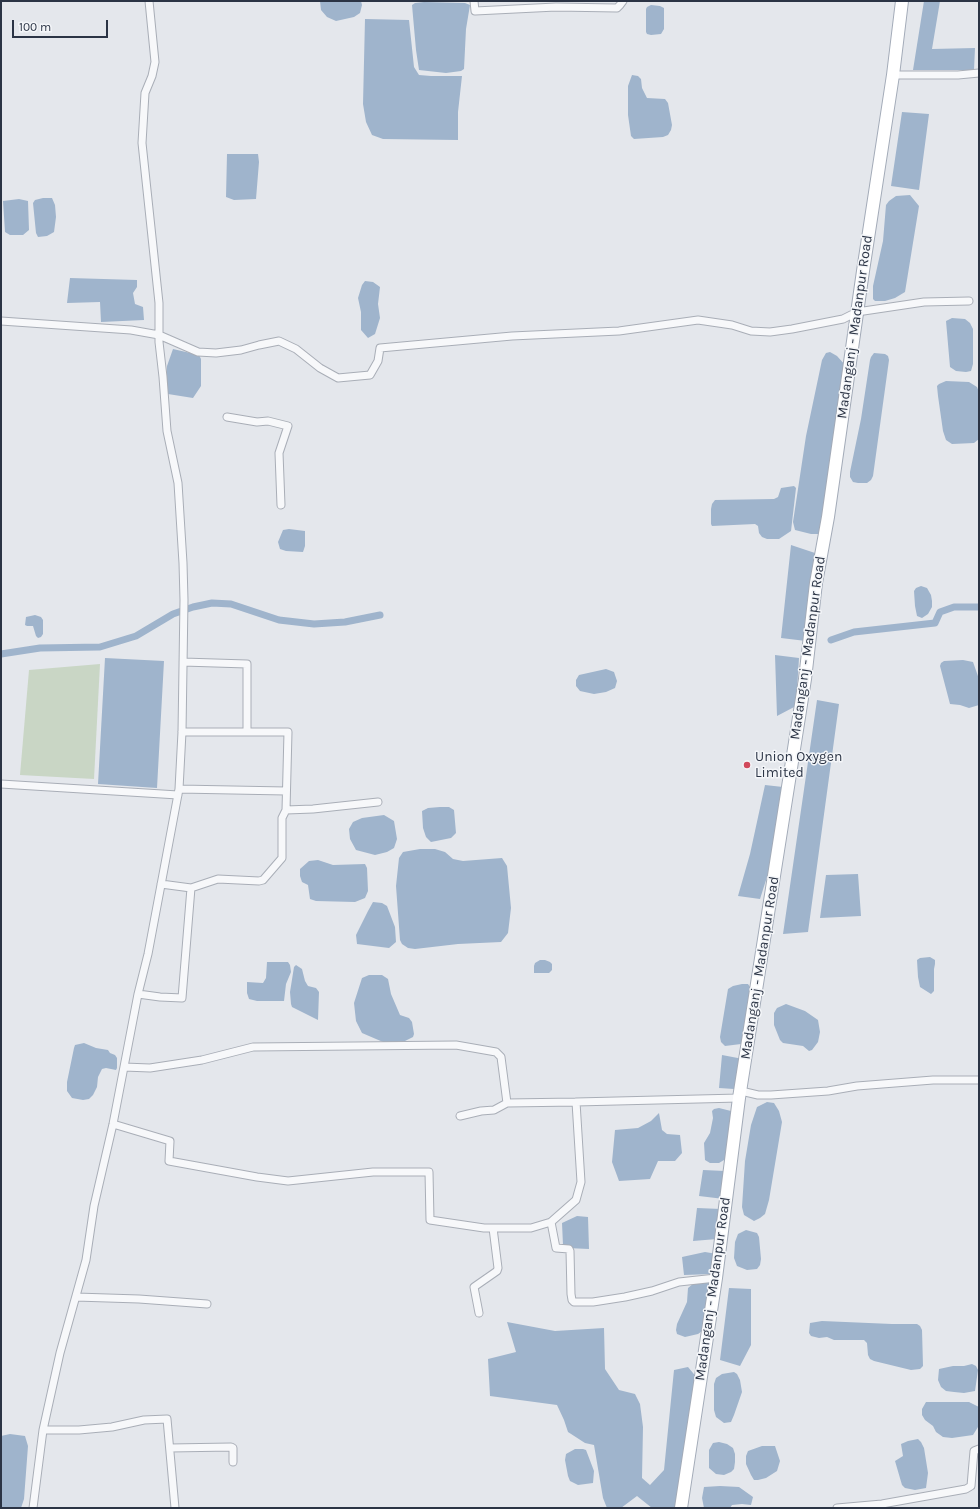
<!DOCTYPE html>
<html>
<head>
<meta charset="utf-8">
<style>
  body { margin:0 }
  #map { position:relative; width:980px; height:1509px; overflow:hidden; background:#e4e7ec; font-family:Karla,sans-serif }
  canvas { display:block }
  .frame { position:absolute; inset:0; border:2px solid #2b3445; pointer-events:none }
  .scale { position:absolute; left:12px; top:20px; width:96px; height:18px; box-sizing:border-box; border:2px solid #2b3445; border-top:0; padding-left:5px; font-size:12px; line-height:14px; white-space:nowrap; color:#2b3445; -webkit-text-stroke:3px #f4f6f9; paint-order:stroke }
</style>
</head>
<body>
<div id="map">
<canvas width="980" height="1509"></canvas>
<div class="frame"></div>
<div class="scale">100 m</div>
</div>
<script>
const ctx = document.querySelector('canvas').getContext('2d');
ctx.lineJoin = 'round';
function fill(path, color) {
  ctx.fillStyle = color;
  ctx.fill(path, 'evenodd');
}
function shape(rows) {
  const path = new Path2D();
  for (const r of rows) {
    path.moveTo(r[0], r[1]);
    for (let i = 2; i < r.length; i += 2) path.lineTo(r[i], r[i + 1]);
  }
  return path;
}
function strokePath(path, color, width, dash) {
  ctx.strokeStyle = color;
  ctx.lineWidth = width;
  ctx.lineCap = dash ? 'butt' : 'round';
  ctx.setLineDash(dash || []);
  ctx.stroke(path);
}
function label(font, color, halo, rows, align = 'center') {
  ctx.font = font + ' Karla,sans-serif';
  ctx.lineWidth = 3;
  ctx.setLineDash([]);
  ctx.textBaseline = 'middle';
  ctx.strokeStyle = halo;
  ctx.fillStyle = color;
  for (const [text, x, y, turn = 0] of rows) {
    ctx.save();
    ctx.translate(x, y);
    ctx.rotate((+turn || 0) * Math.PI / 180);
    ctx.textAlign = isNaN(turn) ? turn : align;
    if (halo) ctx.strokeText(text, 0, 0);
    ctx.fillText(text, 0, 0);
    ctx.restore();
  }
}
const green = shape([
  [100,664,94,779,20,775,29,670]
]);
const water = shape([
  [320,1,361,1,362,5,360,13,354,17,336,21,327,17,321,10],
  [924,1,940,1,932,49,975,48,974,70,913,70],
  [424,2,465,3,470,5,466,29,464,69,461,71,446,73,419,70,416,50,412,5,415,3],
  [651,5,660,6,664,8,664,29,661,34,651,35,647,34,646,32,646,9,647,7],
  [365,19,409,20,414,67,419,75,431,76,462,76,458,112,458,140,383,139,372,135,366,122,363,104],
  [632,75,638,76,641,79,642,88,647,98,665,99,668,103,672,125,671,130,668,135,663,137,634,139,631,136,628,115,628,86],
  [902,112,929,114,919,190,891,186],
  [227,154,258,154,259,162,256,199,234,200,226,197],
  [910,195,919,206,905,292,895,298,885,301,875,301,873,299,873,286,883,241,886,205,889,201,896,196],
  [43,198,52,198,55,205,56,217,54,232,47,236,38,237,36,233,33,203,35,200],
  [19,199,28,201,29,230,23,235,10,235,5,232,3,201],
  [70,278,137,280,137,287,133,293,135,304,143,307,144,320,101,322,100,302,67,303],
  [365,281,373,282,380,287,378,304,380,318,375,334,368,338,361,330,361,312,358,298,362,285],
  [952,318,965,319,970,323,973,329,973,364,971,371,966,372,956,371,950,367,946,321],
  [173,349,199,355,201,359,201,386,193,398,168,394,166,378,167,366],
  [830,352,837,356,846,366,822,534,811,534,795,530,793,522,806,436,822,360,826,353],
  [874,353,885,354,888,356,889,360,873,476,871,480,867,483,858,483,853,482,850,477,850,472,861,419,870,360,871,357],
  [946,381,969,382,977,387,979,392,979,439,974,443,952,444,946,440,943,431,938,396,937,386,939,384],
  [794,486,796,488,791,531,779,539,767,539,762,537,759,533,758,526,755,524,712,526,711,524,711,509,712,504,715,500,774,499,778,497,781,488],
  [289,529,305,531,305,546,303,552,286,551,280,549,278,542,283,530],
  [791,545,815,553,806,641,781,638],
  [921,586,927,588,931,595,932,601,932,607,928,614,922,618,917,616,915,606,914,591,916,588],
  [35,615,41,617,43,620,43,634,41,637,38,638,36,636,33,626,27,626,25,625,26,617],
  [775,655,799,658,796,706,777,716],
  [105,658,164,661,157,788,98,784],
  [963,660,973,662,979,679,979,705,969,708,960,705,950,704,940,666,941,663,944,661],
  [606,669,614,672,617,681,615,688,606,692,594,694,580,691,576,686,576,680,579,675],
  [817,700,839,704,808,932,783,934],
  [765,785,783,787,773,858,760,899,738,896,750,854],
  [440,807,449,807,454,810,456,833,451,838,431,842,426,837,423,828,422,811,428,808],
  [384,815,394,821,397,839,394,848,387,852,375,855,356,850,350,839,349,829,353,822,362,818],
  [420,849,435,849,445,852,453,859,463,861,502,858,507,866,511,908,508,933,501,942,458,944,415,949,408,948,402,944,400,940,396,886,399,858,403,852],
  [318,860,333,865,365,864,367,868,368,891,365,898,355,902,316,901,310,899,308,885,302,882,300,876,300,869,309,861],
  [858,874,861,916,820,918,826,875],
  [373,902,382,903,387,906,395,927,396,942,389,948,357,944,356,935,368,911],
  [930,957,935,960,935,964,934,969,934,991,931,994,920,987,918,977,917,960,920,958],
  [540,960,545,960,550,962,552,964,552,970,549,973,534,973,534,966,535,963],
  [267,962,288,962,290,965,291,972,286,984,284,1001,257,1001,249,999,247,993,247,982,263,983,266,978],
  [296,965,302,969,305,981,308,986,316,988,319,992,318,1020,292,1007,291,1004,290,992,294,967],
  [369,975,382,975,388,979,391,994,400,1015,409,1018,412,1022,414,1034,413,1037,405,1041,390,1043,383,1042,362,1033,356,1021,354,1003,362,978],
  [742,984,748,984,752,990,745,1041,741,1044,725,1046,721,1042,720,1037,728,989,733,986],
  [786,1004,805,1011,818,1020,820,1032,818,1042,812,1050,809,1051,803,1046,783,1043,780,1040,774,1025,774,1013,777,1008],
  [84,1043,96,1048,108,1050,110,1053,115,1055,117,1058,117,1068,116,1070,106,1068,102,1069,98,1077,97,1087,93,1095,89,1099,83,1100,72,1098,67,1091,67,1082,74,1048,75,1045],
  [722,1055,743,1059,734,1089,719,1088],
  [767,1102,774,1103,779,1111,782,1122,769,1200,765,1214,760,1218,754,1221,744,1215,742,1207,745,1161,751,1125,757,1107],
  [719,1108,731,1111,734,1114,729,1157,719,1163,710,1163,705,1160,704,1143,710,1133,713,1118,712,1111,714,1109],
  [659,1113,662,1130,667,1134,680,1135,682,1153,675,1161,658,1161,650,1179,619,1181,612,1162,615,1130,638,1128,651,1121],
  [703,1170,725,1171,724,1199,699,1196],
  [697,1208,721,1209,717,1239,693,1241],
  [577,1216,588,1217,589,1249,567,1248,563,1245,562,1223],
  [746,1230,757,1233,759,1237,761,1259,760,1265,757,1269,747,1270,737,1266,734,1258,735,1242,738,1234],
  [705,1252,717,1254,713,1274,684,1275,682,1257],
  [706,1282,710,1283,705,1329,698,1334,685,1337,677,1334,676,1330,677,1324,687,1302,688,1288,694,1283],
  [729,1288,751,1289,751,1345,740,1366,720,1360],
  [822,1321,892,1324,917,1324,920,1326,922,1330,923,1366,920,1369,911,1370,874,1361,870,1359,868,1355,867,1343,864,1340,834,1340,827,1337,819,1338,811,1336,809,1333,810,1323],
  [507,1322,555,1331,604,1328,605,1369,619,1390,635,1394,640,1404,643,1427,642,1478,650,1485,664,1470,674,1370,688,1367,698,1379,681,1497,676,1499,675,1508,652,1508,637,1496,621,1508,607,1508,603,1498,594,1445,585,1443,568,1432,564,1420,557,1405,490,1396,488,1359,516,1352],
  [972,1364,976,1366,978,1370,975,1391,964,1393,954,1392,946,1391,941,1387,938,1380,939,1369,953,1366,964,1366],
  [734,1372,737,1374,740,1380,742,1392,734,1415,731,1422,724,1423,716,1417,714,1410,714,1384,716,1378,722,1374],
  [926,1402,969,1402,979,1407,978,1427,973,1435,952,1438,943,1437,936,1432,933,1426,925,1420,922,1415,922,1409],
  [10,1434,25,1436,28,1446,24,1499,21,1508,1,1508,1,1436],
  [918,1439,921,1442,924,1448,928,1473,926,1488,915,1490,905,1488,902,1485,895,1461,903,1456,901,1444,908,1441],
  [719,1442,727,1444,733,1448,735,1454,735,1462,734,1469,731,1472,724,1475,716,1474,709,1468,709,1450,713,1443],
  [762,1446,775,1446,780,1461,777,1471,766,1478,758,1480,754,1480,751,1475,746,1464,746,1456,748,1451],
  [575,1449,583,1449,586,1450,594,1471,593,1483,578,1485,570,1481,568,1476,565,1460,566,1454],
  [720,1486,739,1487,753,1497,751,1505,742,1504,732,1505,730,1508,704,1508,702,1498,704,1487]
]);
const canal = shape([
  [831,640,854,632,935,623,940,612,954,607,979,607],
  [1,654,40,648,100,647,136,636,173,614,193,607,212,603,231,604,279,620,314,624,345,622,380,615]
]);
const minor = shape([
  [474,1,475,11,556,7,617,8,620,5,623,1],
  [893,75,958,75,979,73],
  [1,321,131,330,159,335,198,352,216,353,241,350,259,345,279,341,296,349,320,368,338,378,370,375,378,361,380,348,512,336,619,331,698,320,732,325,751,331,770,332,792,329,843,319,857,312,924,302,969,301],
  [227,417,257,422,268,421,288,426,279,453,281,505],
  [183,662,247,664,247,731],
  [182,732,288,732,286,810,313,809,378,802],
  [1,784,178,795],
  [179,789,286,791],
  [161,884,191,888,218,879,259,881,263,880,282,858,282,818,286,810],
  [138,994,160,997,182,998,191,888],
  [124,1067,150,1068,202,1060,253,1047,456,1045,496,1052,501,1057,507,1103,576,1102,739,1098],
  [741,1091,758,1095,771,1095,828,1091,857,1086,933,1080,979,1080],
  [460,1116,481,1111,494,1110,507,1103],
  [113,1124,170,1141,169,1161,257,1177,288,1181,373,1172,429,1172,430,1220,484,1228,531,1228,551,1222,576,1200,581,1182,576,1102],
  [551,1222,556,1248,569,1249,570,1251,571,1294,572,1300,574,1302,593,1302,625,1297,652,1291,679,1282,716,1278],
  [76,1297,139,1299,207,1304],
  [479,1313,474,1287,497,1271,498,1268,493,1228],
  [43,1430,79,1430,112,1427,144,1420,167,1419,175,1508],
  [170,1448,231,1447,233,1448,233,1462],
  [33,1508,43,1430,60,1353,86,1260,94,1206,113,1124,138,994,148,954,179,789,182,732,184,600,183,563,178,483,167,431,163,377,159,342,159,303,142,143,145,93,152,76,155,62,149,1],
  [837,1508,882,1504,966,1489,971,1486,974,1451,979,1449]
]);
const primary = shape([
  [681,1508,716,1278,739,1098,805,679,816,583,828,517,863,271,893,75,902,1]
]);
const markers = [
  [747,765,4,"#d1495b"]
];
const streetNames = [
  ["Madanganj - Madanpur Road",855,327,-82],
  ["Madanganj - Madanpur Road",808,648,-82],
  ["Madanganj - Madanpur Road",760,968,-81],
  ["Madanganj - Madanpur Road",713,1289,-82]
];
const poiNames = [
  ["Union Oxygen",755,757],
  ["Limited",755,773]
];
fill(green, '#c9d6c5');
fill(water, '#9fb4cc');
strokePath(canal, '#9fb4cc', 7);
strokePath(minor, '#a9aeb7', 9);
strokePath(primary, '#a3abb8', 14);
strokePath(minor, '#f7f8fa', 7);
strokePath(primary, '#fff', 12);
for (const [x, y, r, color] of markers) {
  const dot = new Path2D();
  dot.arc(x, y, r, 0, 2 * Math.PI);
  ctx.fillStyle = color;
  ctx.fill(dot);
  strokePath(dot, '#f4f6f9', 1.5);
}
label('14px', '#2b3445', '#f4f6f9', streetNames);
label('14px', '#2b3445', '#f4f6f9', poiNames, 'left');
</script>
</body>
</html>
